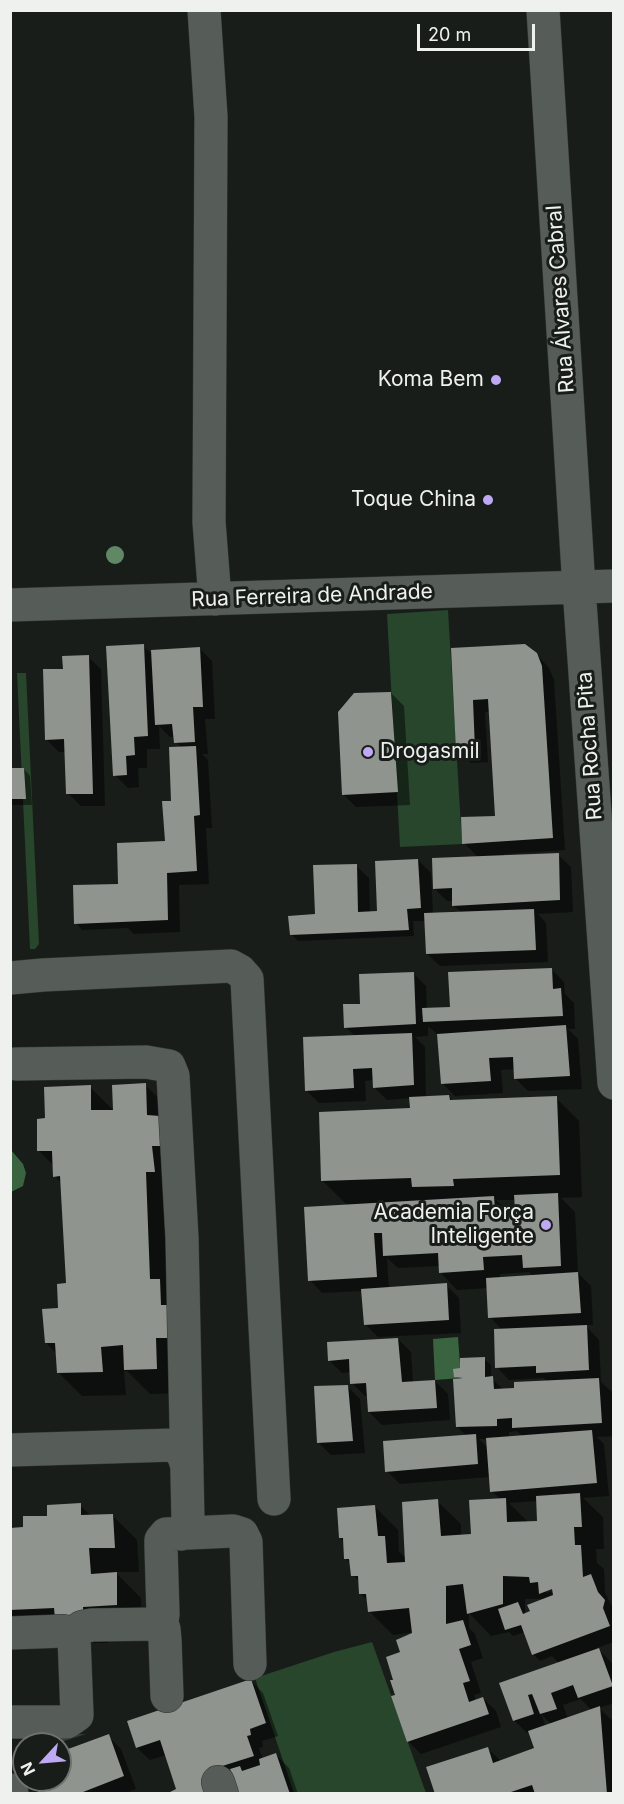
<!DOCTYPE html>
<meta charset="utf-8">
<style>
body{margin:0}
#map{position:relative;width:624px;height:1804px;overflow:hidden;background:#181d19;font-family:Inter,sans-serif}
canvas{display:block}
.frame{position:absolute;inset:0;border:12px solid #eef1ee;pointer-events:none}
.north{position:absolute;left:12px;top:1732px;width:60px;height:60px;box-sizing:border-box;background:#181d19;border:2px solid #6e726e;border-radius:50%;rotate:244deg;font-size:16px;font-weight:700;line-height:24px;text-align:center;color:#eef1ee}
.north::after{content:'';display:block;margin:auto;width:21px;height:27px;background:#bfa9f4;clip-path:polygon(50% 0,100% 100%,50% 72%,0 100%)}
.scale{position:absolute;left:417px;top:24px;width:118px;height:27px;box-sizing:border-box;border:3px solid #eef1ee;border-top:0;padding-left:8px;font-size:18px;line-height:21px;white-space:nowrap;color:#eef1ee;-webkit-text-stroke:4px #181d19;paint-order:stroke}
</style>
<div id="map">
<canvas width="624" height="1804"></canvas>
<div class="frame"></div>
<div class="north">N</div>
<div class="scale">20 m</div>
</div>
<script>
const ctx = document.querySelector('canvas').getContext('2d');
ctx.lineJoin = 'round';
function fill(path, color) {
  ctx.fillStyle = color;
  ctx.fill(path, 'evenodd');
}
function shape(rows) {
  const path = new Path2D();
  for (const r of rows) {
    path.moveTo(r[0], r[1]);
    for (let i = 2; i < r.length; i += 2) path.lineTo(r[i], r[i + 1]);
  }
  return path;
}
function trace(path, color, width, dash) {
  ctx.strokeStyle = color;
  ctx.lineWidth = width;
  ctx.lineCap = dash ? 'butt' : 'round';
  ctx.setLineDash(dash || []);
  ctx.stroke(path);
}
function drawText(font, color, halo, rows, align = 'center') {
  ctx.font = font + ' Inter,sans-serif';
  ctx.lineWidth = 6;
  ctx.setLineDash([]);
  ctx.textBaseline = 'middle';
  ctx.strokeStyle = halo;
  ctx.fillStyle = color;
  for (const [text, x, y, turn = 0] of rows) {
    ctx.save();
    ctx.translate(x, y);
    ctx.rotate((+turn || 0) * Math.PI / 180);
    ctx.textAlign = isNaN(turn) ? turn : align;
    if (halo) ctx.strokeText(text, 0, 0);
    ctx.fillText(text, 0, 0);
    ctx.restore();
  }
}
fill(shape([
 [448,610,462,844,400,847,387,614],
 [17,673,26,673,39,944,35,949,30,949],
 [372,1642,426,1793,294,1793,255,1678,334,1652],
 [86,1734,55,1744,29,1744,29,1736]
]), '#28462c');
fill(shape([
 [11,1150,23,1164,26,1173,23,1186,11,1192],
 [458,1337,461,1378,435,1380,433,1339]
]), '#39643f');
fill(shape([
 [143,646,153,655,200,649,212,661,215,719,205,719,208,754,202,754,208,760,212,828,206,828,209,884,179,885,180,932,134,934,128,928,82,930,76,923,166,843,182,748,176,742,175,737,170,737,159,726,160,749,147,749,147,768,138,768,139,787,128,788,115,775],
 [452,649,536,654,549,668,554,680,565,850,504,854,504,857,558,855,571,867,573,912,538,914,546,923,548,962,440,966,427,954,426,921,413,921,414,936,298,941,291,934,318,916,356,866,369,878,370,913,381,912,418,860,431,873,433,915,462,913,454,906,454,901,447,901,434,888,479,858,464,843,496,817,490,712,485,712,488,762,471,763,458,750],
 [88,657,101,669,105,806,81,806,68,793,66,752,59,752,47,740,64,670],
 [391,693,404,706,410,805,356,807,343,794],
 [24,769,30,776,32,805,10,805,10,770],
 [552,970,564,982,565,994,574,1003,575,1029,568,1029,578,1039,582,1089,528,1091,516,1079,515,1069,501,1070,503,1093,455,1096,442,1083,438,1035,428,1026,428,1036,415,1037,425,1047,426,1098,449,1097,453,1101,556,1098,579,1121,582,1197,561,1198,575,1212,578,1273,591,1286,593,1325,585,1325,599,1340,601,1382,612,1392,614,1436,597,1437,604,1444,609,1496,583,1498,603,1517,604,1549,596,1549,597,1563,604,1569,605,1593,614,1610,614,1642,597,1648,611,1662,614,1668,614,1703,599,1708,614,1722,614,1794,436,1794,488,1749,501,1761,536,1749,530,1732,527,1733,514,1720,501,1684,559,1663,552,1656,540,1661,534,1655,525,1632,513,1636,509,1632,491,1636,469,1613,469,1628,475,1634,483,1658,471,1662,481,1693,474,1695,476,1701,483,1698,496,1711,501,1727,421,1754,408,1741,395,1681,402,1653,415,1632,393,1635,370,1612,368,1601,361,1594,360,1582,353,1575,351,1564,346,1559,345,1542,340,1538,375,1507,398,1530,399,1552,407,1559,437,1501,461,1524,461,1537,473,1536,501,1500,492,1491,490,1477,400,1484,387,1471,467,1436,457,1427,459,1380,455,1376,484,1359,491,1365,491,1378,504,1390,547,1382,544,1378,509,1380,497,1367,502,1330,490,1317,488,1288,457,1290,440,1272,440,1266,398,1268,387,1258,389,1289,446,1285,459,1298,461,1333,378,1337,365,1324,363,1291,322,1293,310,1280,348,1206,323,1181,411,1110,411,1098,387,1100,374,1087,374,1080,365,1081,366,1101,319,1103,307,1091,355,1036,345,1027,361,1005,413,973,426,986,427,1009,451,1008],
 [496,1200,516,1200,517,1211,507,1211],
 [529,1272,533,1276,500,1278,500,1274],
 [517,1431,523,1437,509,1438,509,1432],
 [479,1439,487,1439,488,1448],
 [537,1501,538,1522,528,1522,509,1503],
 [559,1585,560,1588,547,1593,544,1591],
 [525,1599,546,1599,532,1612,525,1614],
 [581,1699,592,1711,568,1719,563,1705],
 [541,1714,552,1725,546,1727],
 [145,1085,170,1109,180,1393,150,1394,127,1371,124,1371,126,1395,82,1396,58,1372,57,1354,46,1343,68,1285,62,1184,55,1176,54,1166,38,1150,47,1120,90,1087,114,1111],
 [398,1339,411,1352,413,1382,435,1381,448,1394,450,1420,382,1425,369,1412,368,1396,365,1396,352,1383,351,1372,342,1373,329,1360],
 [348,1387,360,1399,365,1453,331,1455,318,1442],
 [80,1505,92,1517,113,1516,137,1540,139,1572,115,1572,141,1598,141,1629,106,1631,108,1643,81,1643,10,1635,10,1524,15,1529,25,1529],
 [251,1681,263,1693,278,1736,262,1741,263,1747,259,1748,263,1759,276,1755,289,1768,298,1794,240,1794,178,1790,166,1755,150,1760,137,1748,129,1722],
 [108,1736,121,1749,136,1789,124,1794,41,1794,47,1783,46,1780,60,1780,60,1754]
]), '#0007');
fill(shape([
 [144,644,148,736,134,737,135,755,126,756,127,775,113,776,106,646],
 [525,644,537,653,542,666,553,838,462,844,461,817,495,816,488,699,473,700,475,750,456,751,451,648],
 [200,647,203,707,193,707,195,742,174,743,172,724,155,725,151,650],
 [89,655,93,794,66,794,64,739,45,740,43,669,63,669,62,656],
 [391,692,398,792,342,795,338,712,354,693],
 [196,746,200,815,194,816,197,871,167,873,168,920,74,924,73,885,118,884,117,843,165,841,162,801,171,801,169,747],
 [10,768,24,768,26,799,10,799],
 [559,853,560,900,452,906,452,888,433,889,432,858],
 [418,859,421,908,407,909,409,930,290,935,288,916,315,914,313,865,357,864,358,912,377,911,375,861],
 [534,909,536,950,426,954,424,913],
 [552,968,553,989,561,988,563,1016,423,1022,422,1008,450,1007,448,972],
 [414,972,416,1024,344,1028,343,1004,360,1004,359,974],
 [566,1025,570,1076,514,1079,513,1057,489,1058,491,1081,441,1084,437,1034],
 [412,1033,414,1085,373,1088,372,1068,353,1069,354,1088,305,1091,303,1037],
 [146,1083,147,1115,160,1116,162,1146,152,1146,155,1172,146,1172,150,1279,160,1279,161,1305,167,1305,168,1338,156,1338,157,1369,124,1370,123,1345,101,1347,103,1372,57,1373,55,1343,45,1343,42,1309,58,1308,57,1284,66,1283,60,1176,53,1177,52,1151,37,1151,37,1119,45,1118,44,1087,91,1085,91,1110,113,1110,112,1085],
 [449,1095,450,1100,557,1096,560,1175,453,1179,454,1186,412,1187,411,1178,321,1181,319,1112,410,1108,409,1097],
 [558,1193,561,1266,523,1268,522,1255,483,1257,484,1270,439,1273,438,1253,383,1256,382,1233,374,1233,377,1277,308,1281,304,1207,494,1196,495,1210,515,1209,514,1195],
 [578,1272,581,1313,488,1318,486,1278],
 [447,1283,449,1320,364,1325,361,1289],
 [587,1325,589,1370,536,1373,536,1366,495,1368,494,1329],
 [398,1338,402,1382,435,1380,437,1408,368,1412,366,1383,350,1384,349,1359,328,1361,327,1342],
 [485,1357,485,1377,493,1376,494,1389,514,1388,514,1382,599,1378,602,1423,512,1428,512,1418,497,1419,497,1426,456,1427,453,1379,463,1378,454,1377,453,1369,460,1368,460,1358],
 [348,1385,353,1441,317,1443,314,1386],
 [592,1430,597,1483,490,1492,486,1438],
 [476,1434,478,1464,385,1472,383,1441],
 [580,1493,582,1527,574,1527,575,1545,581,1545,583,1577,591,1574,598,1592,605,1600,603,1608,610,1626,532,1655,521,1625,505,1630,498,1609,518,1602,523,1614,530,1611,527,1605,553,1595,552,1589,539,1594,538,1582,530,1583,529,1577,503,1576,503,1604,467,1614,463,1584,446,1586,446,1624,463,1620,471,1645,459,1649,470,1681,463,1683,469,1702,483,1697,489,1714,407,1742,391,1696,395,1695,390,1680,393,1680,386,1657,400,1652,396,1640,412,1633,409,1608,368,1612,366,1594,359,1594,358,1576,351,1576,349,1559,344,1559,343,1538,339,1538,337,1508,375,1505,378,1536,385,1536,387,1563,405,1562,402,1502,438,1499,441,1536,471,1534,469,1500,506,1498,507,1522,537,1521,536,1496],
 [81,1503,81,1515,113,1514,115,1548,89,1548,91,1574,117,1572,117,1605,83,1607,84,1619,55,1619,54,1608,10,1610,10,1528,23,1527,23,1516,47,1516,47,1505],
 [599,1648,613,1686,578,1698,573,1685,551,1693,557,1709,540,1714,532,1694,528,1695,534,1714,513,1721,499,1683],
 [251,1679,266,1723,250,1729,251,1735,247,1736,254,1756,216,1768,219,1772,201,1781,206,1794,166,1794,176,1789,160,1740,136,1748,127,1721],
 [600,1706,607,1794,535,1794,532,1785,511,1792,511,1794,435,1794,426,1767,488,1747,493,1763,534,1748,528,1731],
 [109,1734,124,1776,78,1794,39,1794,36,1785,45,1782,45,1780,60,1780,60,1752],
 [276,1753,290,1794,238,1794,230,1769,240,1766,242,1771,260,1765,259,1759]
]), '#8f948f');
const minor = shape([
 [204,10,211,117,209,522,215,599],
 [543,10,579,588,614,1083],
 [10,605,614,586],
 [10,978,43,975,231,966,240,971,247,979,274,1499],
 [16,1064,146,1062,169,1066,173,1076,182,1238,188,1521,187,1530,182,1534],
 [10,1450,174,1445,183,1454,187,1466],
 [158,1624,162,1622,163,1614,161,1547,161,1540,166,1534,233,1531,242,1534,246,1542,250,1664],
 [10,1633,63,1631,69,1633,74,1637],
 [10,1722,67,1722,77,1715,74,1637,76,1631,82,1627,92,1625,158,1624,164,1629,165,1640,167,1696],
 [218,1782,222,1794],
 [10,1790,12,1794]
]);
trace(minor, '#333634', 34);
trace(minor, '#565c57', 33);
ctx.fillStyle = '#618865';
for (const [x, y] of [
 [115,555]
]) {
  ctx.beginPath();
  ctx.arc(x, y, 9, 0, 2 * Math.PI);
  ctx.fill();
}
for (const [x, y, r, color] of [
 [496,380,6,"#bfa9f4"],
 [488,500,6,"#bfa9f4"],
 [368,752,6,"#bfa9f4"],
 [546,1225,6,"#bfa9f4"]
]) {
  const dot = new Path2D();
  dot.arc(x, y, r, 0, 2 * Math.PI);
  ctx.fillStyle = color;
  ctx.fill(dot);
  trace(dot, '#181d19', 2);
}
drawText('21px', '#eef1ee', '#181d19', [
 ["Rua Álvares Cabral",561,299,-94],
 ["Rua Ferreira de Andrade",312,596,-2],
 ["Rua Rocha Pita",590,746,-94]
]);
drawText('21px', '#eef1ee', '#181d19', [
 ["Koma Bem",484,380],
 ["Toque China",476,500],
 ["Drogasmil",380,752,"left"],
 ["Academia Força",534,1213],
 ["Inteligente",534,1237]
], 'right');
</script>
